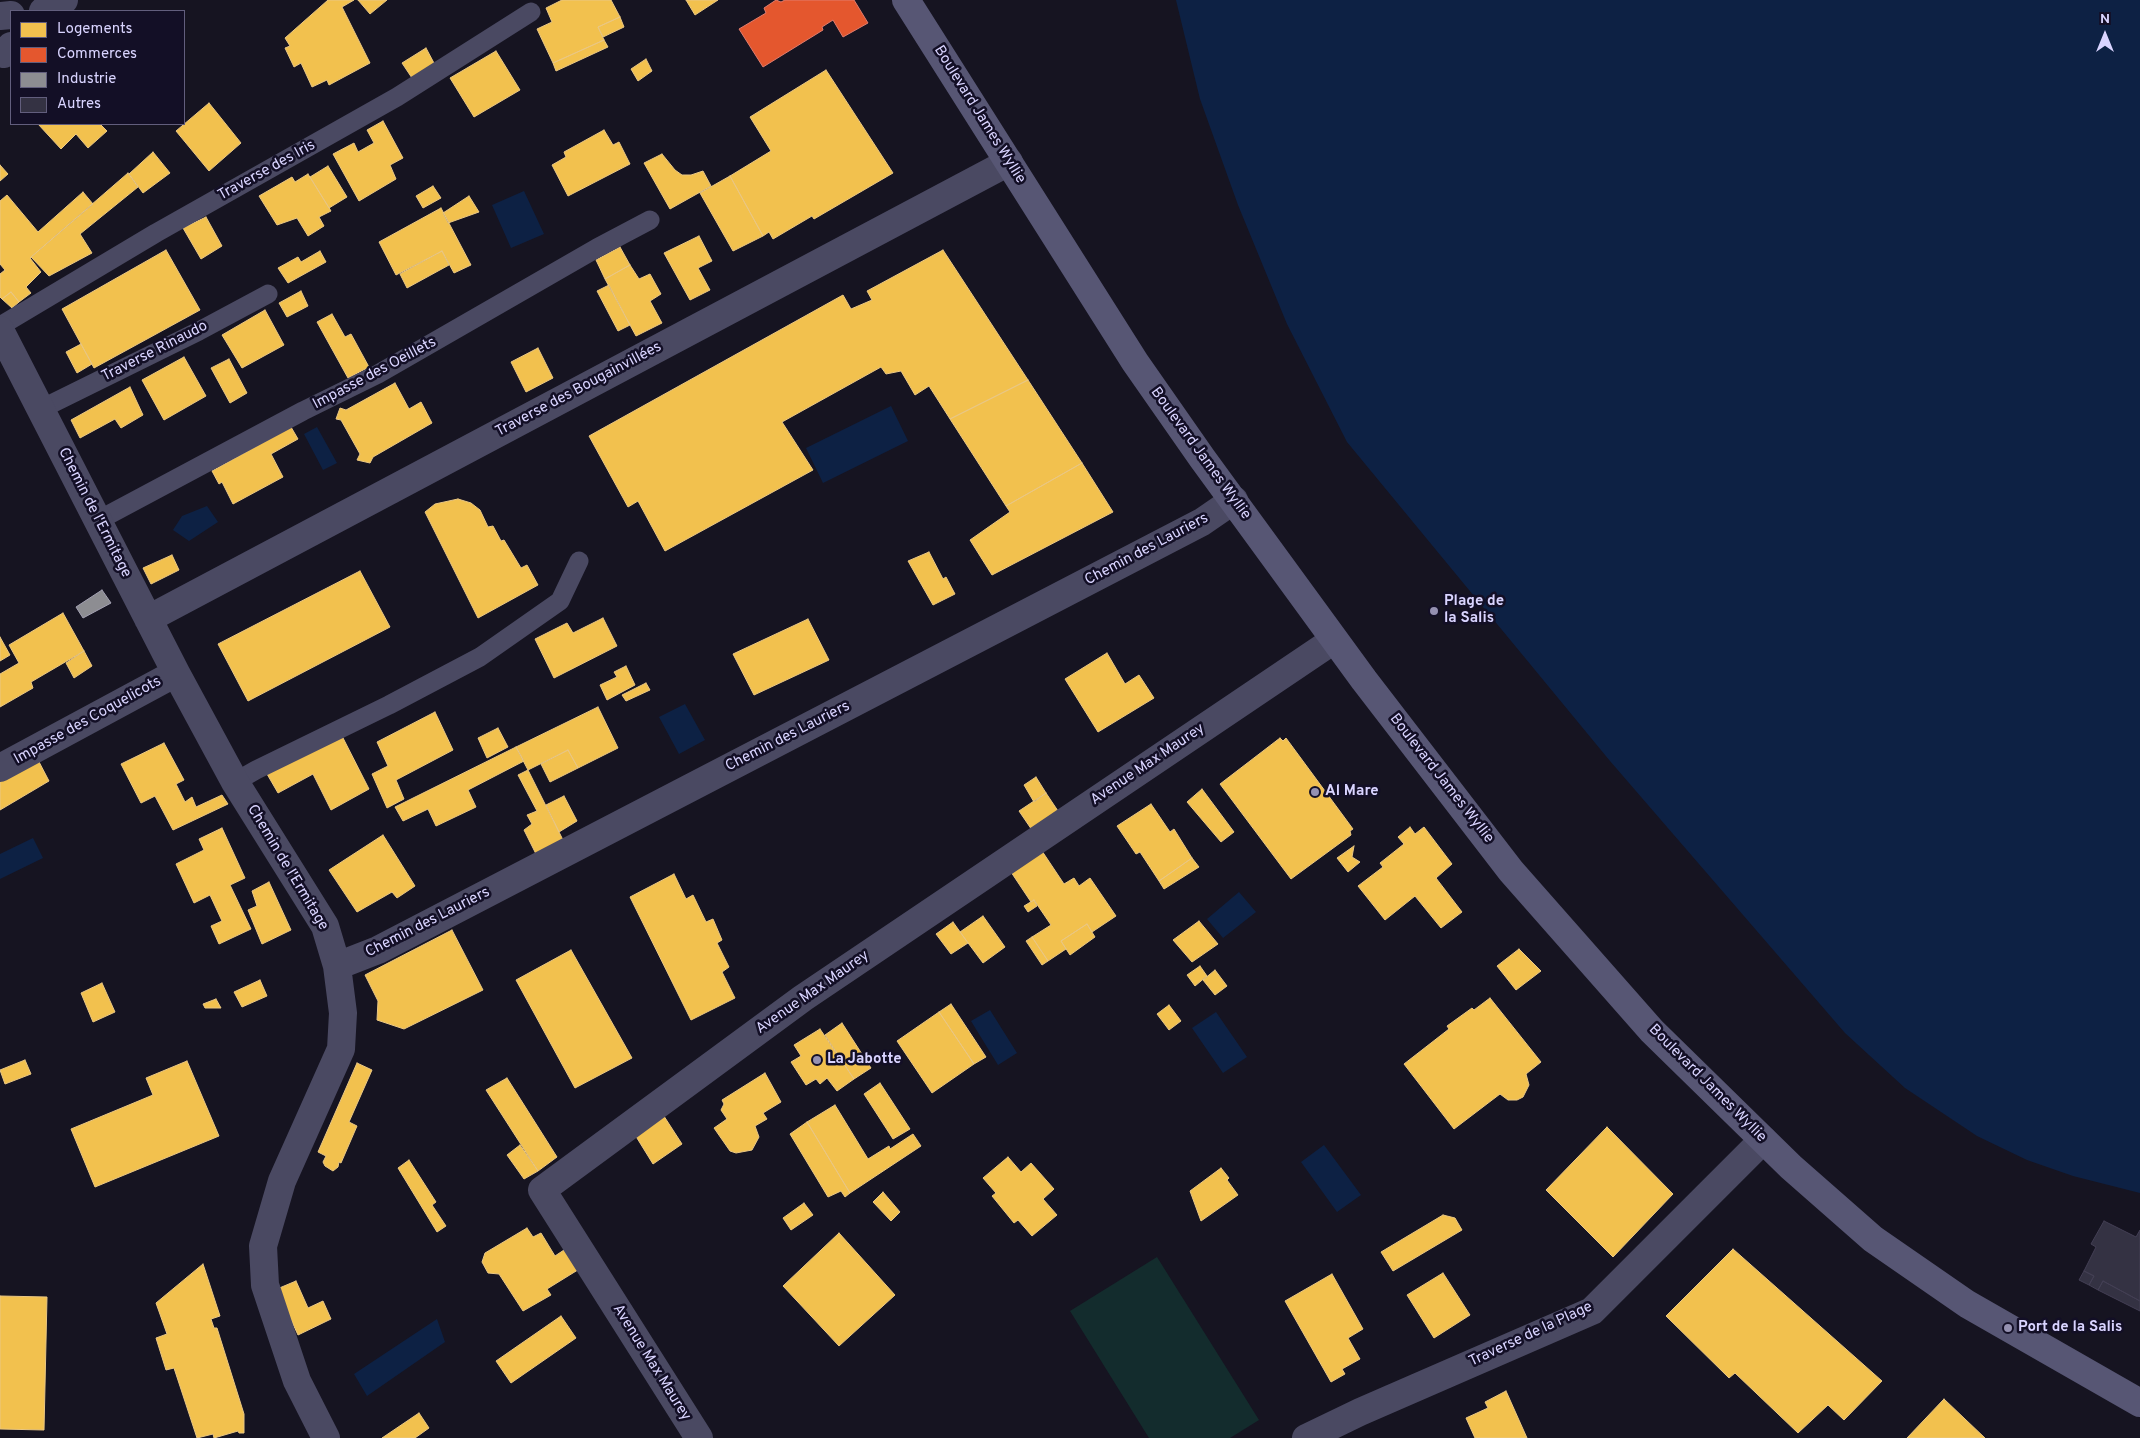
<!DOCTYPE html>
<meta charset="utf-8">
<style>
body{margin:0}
#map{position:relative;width:2140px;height:1438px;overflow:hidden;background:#161421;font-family:Overpass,sans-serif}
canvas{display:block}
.legend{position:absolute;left:10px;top:10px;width:175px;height:115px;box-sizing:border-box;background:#130f26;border:1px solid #625e7d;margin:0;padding:6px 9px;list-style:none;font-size:15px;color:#d9d4ff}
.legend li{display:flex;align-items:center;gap:10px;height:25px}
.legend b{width:25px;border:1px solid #625e7d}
.north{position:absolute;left:2080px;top:10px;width:50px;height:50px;-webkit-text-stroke:4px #130f26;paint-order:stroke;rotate:0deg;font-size:14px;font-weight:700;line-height:20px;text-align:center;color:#d9d4ff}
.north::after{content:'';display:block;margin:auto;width:18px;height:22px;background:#d9d4ff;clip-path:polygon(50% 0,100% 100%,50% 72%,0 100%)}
</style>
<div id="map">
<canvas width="2140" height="1438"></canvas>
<ul class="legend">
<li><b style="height:14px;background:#f2c14e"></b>Logements</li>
<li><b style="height:14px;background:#e4572e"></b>Commerces</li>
<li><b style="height:14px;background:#8d8d92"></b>Industrie</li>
<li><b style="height:14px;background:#343243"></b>Autres</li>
</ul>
<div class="north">N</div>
</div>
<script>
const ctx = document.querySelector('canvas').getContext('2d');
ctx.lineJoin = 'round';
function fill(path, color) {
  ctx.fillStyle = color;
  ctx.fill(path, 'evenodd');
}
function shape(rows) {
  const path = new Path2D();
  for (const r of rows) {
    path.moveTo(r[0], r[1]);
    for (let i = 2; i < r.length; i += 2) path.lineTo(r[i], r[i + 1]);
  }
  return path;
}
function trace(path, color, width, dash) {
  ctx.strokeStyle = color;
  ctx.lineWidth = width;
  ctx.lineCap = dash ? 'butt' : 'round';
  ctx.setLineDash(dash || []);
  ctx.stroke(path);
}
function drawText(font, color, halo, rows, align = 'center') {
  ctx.font = font + ' Overpass,sans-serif';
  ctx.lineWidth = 5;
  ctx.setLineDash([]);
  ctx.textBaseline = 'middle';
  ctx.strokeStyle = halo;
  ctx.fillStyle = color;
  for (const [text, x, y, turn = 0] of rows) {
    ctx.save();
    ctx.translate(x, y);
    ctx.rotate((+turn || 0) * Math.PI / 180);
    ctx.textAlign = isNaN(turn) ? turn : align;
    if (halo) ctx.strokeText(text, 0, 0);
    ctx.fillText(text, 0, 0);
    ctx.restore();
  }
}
fill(shape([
 [1157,1257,1259,1420,1230,1438,1149,1438,1070,1311]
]), '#132c2d');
fill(shape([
 [1176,0,2140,0,2140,1193,2073,1176,2027,1160,1977,1136,1905,1088,1845,1033,1610,761,1347,442,1287,324,1238,205,1200,99],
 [524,191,544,234,511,248,492,205],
 [891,406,908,441,823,483,806,448],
 [317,427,337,463,323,470,304,434],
 [207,506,218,522,189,541,173,530,182,516],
 [685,704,705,740,679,754,659,717],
 [33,838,43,858,0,879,0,854],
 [1239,892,1256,912,1223,938,1207,919],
 [990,1010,1017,1053,998,1065,971,1021],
 [1216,1012,1247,1057,1223,1073,1192,1028],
 [1324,1145,1361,1195,1337,1212,1301,1162],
 [437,1319,445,1342,367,1396,354,1374]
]), '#0d2144');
const homes = shape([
 [328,0,354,0,342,7,370,63,329,85,327,80,312,87,301,63,294,67,285,48,290,46,285,38,328,0],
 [358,0,387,0,370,14,358,0],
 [562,0,611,0,620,17,598,27,604,40,553,63,537,29,552,22,546,8,562,0],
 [686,0,718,0,695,15,686,0],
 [620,17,624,27,603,37,598,27,620,17],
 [604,40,608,47,556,71,553,63,604,40],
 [426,48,435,65,412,78,402,63,426,48],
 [496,51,520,90,474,117,450,78,496,51],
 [646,59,652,71,638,81,631,69,646,59],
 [826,70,893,173,814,219,812,216,773,239,769,232,763,236,730,176,771,151,750,117,826,70],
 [209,103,241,143,209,171,176,131,209,103],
 [383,121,403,158,390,165,396,179,359,201,333,154,354,143,358,152,374,143,367,130,383,121],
 [38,124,100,124,107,131,88,148,76,134,61,149,38,124],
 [604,130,613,145,619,142,630,164,568,196,552,165,566,157,564,152,604,130],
 [153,152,170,173,143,193,129,174,153,152],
 [662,154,675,170,682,175,691,175,703,171,711,186,670,209,644,163,662,154],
 [0,165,8,174,0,181,0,165],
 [328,166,347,197,329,208,310,177,328,166],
 [128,173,138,187,80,234,92,253,49,276,31,257,128,173],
 [308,174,331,211,319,217,324,226,308,236,297,218,277,225,259,196,292,177,295,182,308,174],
 [730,176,763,236,733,251,700,193,730,176],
 [433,186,441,198,423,208,416,196,433,186],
 [83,192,93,204,30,258,41,272,26,287,31,293,19,302,11,292,2,299,0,297,0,274,5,270,0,264,0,201,7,195,38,232,83,192],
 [469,196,479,212,448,223,443,213,469,196],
 [441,208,471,265,454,273,442,251,396,275,379,242,441,208],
 [206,217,222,246,201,259,183,228,206,217],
 [699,236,712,261,698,268,710,290,690,300,664,253,699,236],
 [620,247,630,265,605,279,596,260,620,247],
 [166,250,200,310,94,368,62,309,166,250],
 [943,250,1028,380,950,419,929,386,915,395,901,371,886,374,881,367,782,422,813,470,665,551,638,501,628,507,589,436,843,295,851,309,872,300,867,291,943,250],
 [320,251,326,262,288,283,278,268,298,257,301,262,320,251],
 [442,251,449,265,407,288,400,274,442,251],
 [630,265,639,279,650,274,661,294,650,301,662,323,636,336,605,279,630,265],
 [609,285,630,325,618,331,597,291,609,285],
 [301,291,308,306,287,317,279,303,301,291],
 [11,292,19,302,12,308,2,299,11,292],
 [265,310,284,345,242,368,222,335,265,310],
 [332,314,345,337,351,334,369,367,348,378,317,322,332,314],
 [81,344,92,364,77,373,66,352,81,344],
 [538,348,553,378,526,392,511,362,538,348],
 [184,357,206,396,164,420,142,380,184,357],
 [229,359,247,393,230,403,211,368,229,359],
 [1028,380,1082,463,1006,506,950,419,1028,380],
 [395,383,409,409,421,402,432,423,373,457,370,463,357,460,360,454,341,420,336,419,340,408,346,410,395,383],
 [130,387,143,415,121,428,115,419,80,438,71,420,130,387],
 [291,427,298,439,271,454,283,477,233,504,222,482,219,484,212,471,291,427],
 [1082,463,1113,512,992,575,970,540,1010,512,1006,506,1082,463],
 [458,499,471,503,480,510,488,527,493,526,501,541,504,540,521,568,527,565,538,585,478,618,425,512,435,504,458,499],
 [929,552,943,579,946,577,955,594,933,605,908,561,929,552],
 [172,555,179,570,151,584,143,568,172,555],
 [360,571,390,627,248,701,218,644,360,571],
 [63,613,84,651,31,682,33,688,0,707,0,674,19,663,9,645,63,613],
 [603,618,617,646,554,678,535,639,567,623,573,633,603,618],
 [808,619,829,660,754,695,733,654,808,619],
 [0,637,10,655,0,661,0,637],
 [84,651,92,666,74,678,66,663,84,651],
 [1107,653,1125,684,1139,675,1154,698,1098,732,1065,679,1107,653],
 [626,666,635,685,607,700,600,685,617,677,614,672,626,666],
 [646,683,650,690,626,701,622,695,646,683],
 [598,707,618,748,578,768,568,750,528,770,516,747,598,707],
 [435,712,453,750,396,780,404,799,387,808,372,774,388,766,377,742,435,712],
 [498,728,508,747,487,758,478,738,498,728],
 [341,734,369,789,331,810,313,774,278,793,267,774,341,734],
 [1280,738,1283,741,1286,738,1353,829,1350,831,1351,835,1291,879,1220,784,1280,738],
 [164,743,184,780,176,784,185,802,192,797,196,807,222,795,228,804,173,830,155,796,141,803,121,764,164,743],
 [516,747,524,761,468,790,476,807,436,826,428,809,403,821,395,807,516,747],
 [568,750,578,768,550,782,541,764,568,750],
 [37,758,49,781,0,810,0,779,37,758],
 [528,770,564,842,537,856,524,830,532,824,527,815,537,811,518,775,528,770],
 [1036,777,1046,793,1034,802,1024,785,1036,777],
 [1202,789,1234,832,1221,842,1187,802,1202,789],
 [1046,793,1060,814,1034,833,1019,811,1046,793],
 [564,796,577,821,559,832,546,805,564,796],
 [1151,804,1170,832,1174,829,1192,858,1159,881,1140,852,1136,854,1117,826,1151,804],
 [1410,827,1415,834,1424,827,1452,864,1436,878,1462,912,1441,928,1415,896,1385,920,1358,886,1383,867,1380,863,1404,844,1398,837,1410,827],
 [222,828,245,878,230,885,251,929,219,944,211,926,222,921,210,895,194,903,176,864,204,850,199,839,222,828],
 [383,835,415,886,397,898,392,892,357,912,329,870,383,835],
 [1354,846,1352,857,1360,862,1348,872,1337,858,1354,846],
 [1042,851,1064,884,1074,878,1079,886,1090,878,1116,916,1092,932,1087,924,1061,941,1066,949,1048,961,1032,937,1051,925,1034,900,1031,902,1011,872,1042,851],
 [1192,858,1199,867,1164,889,1159,881,1192,858],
 [674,874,686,899,693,895,706,922,713,919,722,940,717,943,729,967,722,972,735,998,691,1020,630,897,674,874],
 [269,882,291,930,262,944,248,910,257,906,252,891,269,882],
 [1034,900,1037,906,1028,912,1024,906,1034,900],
 [983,916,1005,947,983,963,960,932,983,916],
 [1199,921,1218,944,1192,962,1173,940,1199,921],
 [953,922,968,943,951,954,936,934,953,922],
 [1087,924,1095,937,1070,955,1061,941,1087,924],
 [452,930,483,990,404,1029,377,1020,378,1001,365,975,452,930],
 [1032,937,1048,961,1042,965,1026,941,1032,937],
 [1519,949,1541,971,1516,990,1497,966,1519,949],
 [571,950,632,1058,575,1088,516,980,571,950],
 [1200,966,1207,976,1195,986,1187,975,1200,966],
 [1215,970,1227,986,1215,995,1203,980,1215,970],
 [260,980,267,996,242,1007,234,992,260,980],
 [102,983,115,1012,93,1022,81,993,102,983],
 [1490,998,1541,1062,1526,1074,1529,1085,1523,1097,1517,1100,1508,1100,1500,1094,1454,1129,1404,1064,1449,1029,1447,1026,1472,1008,1474,1010,1490,998],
 [216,999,221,1008,205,1008,203,1004,216,999],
 [951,1004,986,1057,974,1064,939,1012,951,1004],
 [1169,1005,1181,1021,1169,1030,1157,1014,1169,1005],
 [939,1012,974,1064,932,1093,897,1041,939,1012],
 [842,1023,871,1068,854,1079,825,1035,842,1023],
 [820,1029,854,1079,837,1091,827,1078,820,1084,816,1079,806,1085,791,1062,801,1056,794,1045,820,1029],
 [25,1060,31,1074,5,1084,0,1070,25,1060],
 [187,1061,219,1136,95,1187,71,1129,153,1095,146,1078,187,1061],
 [357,1063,372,1070,349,1122,357,1126,341,1163,339,1162,338,1167,333,1171,325,1166,323,1162,326,1156,318,1152,357,1063],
 [765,1073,781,1102,763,1113,767,1119,755,1126,759,1137,752,1150,736,1153,730,1151,714,1128,727,1119,721,1110,724,1104,722,1100,765,1073],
 [507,1078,557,1157,538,1171,486,1090,507,1078],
 [880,1083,910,1129,893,1139,864,1094,880,1083],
 [835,1105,868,1159,889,1146,890,1149,913,1134,921,1146,850,1193,807,1122,835,1105],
 [660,1110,682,1144,653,1164,632,1130,660,1110],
 [807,1122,850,1193,845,1197,841,1191,828,1197,790,1134,807,1122],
 [1607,1127,1673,1194,1613,1257,1546,1190,1607,1127],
 [520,1145,538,1171,524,1179,507,1155,520,1145],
 [1008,1157,1021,1172,1031,1163,1054,1189,1043,1199,1057,1215,1032,1236,1018,1220,1014,1223,992,1196,996,1193,983,1178,1008,1157],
 [409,1160,436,1202,432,1205,446,1226,437,1232,398,1168,409,1160],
 [1221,1168,1229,1178,1227,1180,1238,1195,1201,1221,1190,1191,1221,1168],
 [883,1192,900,1212,891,1221,873,1202,883,1192],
 [804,1203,813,1215,791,1230,783,1218,804,1203],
 [1443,1215,1455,1218,1462,1230,1393,1271,1381,1252,1443,1215],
 [527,1228,533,1237,541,1233,555,1256,567,1248,581,1268,547,1289,551,1295,523,1311,499,1274,488,1273,482,1262,485,1253,527,1228],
 [839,1233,895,1295,839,1346,783,1286,839,1233],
 [1733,1249,1882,1381,1844,1420,1828,1405,1798,1433,1735,1373,1729,1378,1666,1316,1733,1249],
 [203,1264,220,1316,211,1319,214,1328,217,1328,244,1414,244,1433,239,1433,238,1431,214,1438,213,1434,197,1438,174,1368,166,1370,156,1338,167,1334,156,1303,203,1264],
 [1443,1273,1470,1315,1434,1338,1407,1295,1443,1273],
 [1332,1274,1363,1329,1348,1338,1360,1359,1342,1369,1345,1374,1331,1382,1285,1301,1332,1274],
 [296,1281,308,1308,323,1301,331,1319,298,1335,277,1289,296,1281],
 [0,1296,47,1297,44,1430,0,1429,0,1296],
 [561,1316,576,1338,511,1383,496,1361,561,1316],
 [1506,1391,1527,1438,1475,1438,1466,1418,1488,1408,1485,1402,1506,1391],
 [1944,1399,1965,1419,1985,1438,1907,1438,1944,1399],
 [419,1413,429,1428,415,1438,382,1438,419,1413]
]);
fill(homes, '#f2c14e');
trace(homes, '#eac783', 1);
const shops = shape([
 [776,0,781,2,785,0,854,0,868,23,843,37,833,20,822,27,823,30,763,67,739,29,766,13,764,8,776,0]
]);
fill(shops, '#e4572e');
trace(shops, '#e17c6d', 1);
const industry = shape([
 [102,590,111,603,83,618,76,607,102,590]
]);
fill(industry, '#8d8d92');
trace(industry, '#a4a2b3', 1);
const building = shape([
 [2104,1221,2136,1237,2140,1230,2140,1301,2103,1281,2098,1290,2089,1285,2094,1276,2084,1271,2096,1247,2091,1244,2104,1221],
 [2084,1271,2094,1276,2089,1285,2079,1280,2084,1271],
 [2103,1281,2140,1301,2140,1311,2098,1290,2103,1281]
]);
fill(building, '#343243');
trace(building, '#433f54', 1);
trace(shape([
 [0,326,156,233,397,97,531,12],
 [41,409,199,331,268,294],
 [97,521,303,411,378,374,597,248,650,220],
 [235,782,256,770,389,705,480,657,560,601,579,561]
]), '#4a4962', 19);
trace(shape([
 [43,11,64,0],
 [0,16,11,15],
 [4,54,11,46],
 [0,330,176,673,235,782,325,926,337,966,343,1013,341,1049,282,1181,263,1246,265,1285,297,1381,326,1438],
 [148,619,1009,162],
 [0,768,176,673],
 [337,966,378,950,1202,522,1234,500],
 [699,1438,542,1190,803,998,1334,640],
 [1306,1438,1360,1412,1592,1311,1763,1140]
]), '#4a4962', 28);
trace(shape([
 [906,0,1135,362,1202,458,1364,680,1511,871,1652,1031,1791,1167,1873,1239,1967,1304,2140,1403]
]), '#575674', 28);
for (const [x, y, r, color] of [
 [1434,611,5,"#9591b1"],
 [1315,792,5,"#9591b1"],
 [817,1060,5,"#9591b1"],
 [2008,1328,5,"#9591b1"]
]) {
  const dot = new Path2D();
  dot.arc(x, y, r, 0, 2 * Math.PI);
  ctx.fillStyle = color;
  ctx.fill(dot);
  trace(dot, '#130f26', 2);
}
drawText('15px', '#d9d4ff', '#130f26', [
 ["Boulevard James Wyllie",979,115,58],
 ["Traverse des Iris",267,171,-29],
 ["Traverse Rinaudo",155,352,-27],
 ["Impasse des Oeillets",375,374,-28],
 ["Traverse des Bougainvillées",579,390,-28],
 ["Boulevard James Wyllie",1200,454,54],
 ["Chemin de l'Ermitage",94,513,63],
 ["Chemin des Lauriers",1147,550,-28],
 ["Impasse des Coquelicots",88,721,-29],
 ["Chemin des Lauriers",788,737,-27],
 ["Avenue Max Maurey",1148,765,-34],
 ["Boulevard James Wyllie",1441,779,52],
 ["Chemin de l'Ermitage",287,868,59],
 ["Chemin des Lauriers",428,923,-27],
 ["Avenue Max Maurey",813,993,-35],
 ["Boulevard James Wyllie",1707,1084,45],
 ["Traverse de la Plage",1531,1335,-25],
 ["Avenue Max Maurey",651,1363,58]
]);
drawText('bold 15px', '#d9d4ff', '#130f26', [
 ["Plage de",1444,602],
 ["la Salis",1444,619],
 ["Al Mare",1325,792],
 ["La Jabotte",827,1060],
 ["Port de la Salis",2018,1328]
], 'left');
</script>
